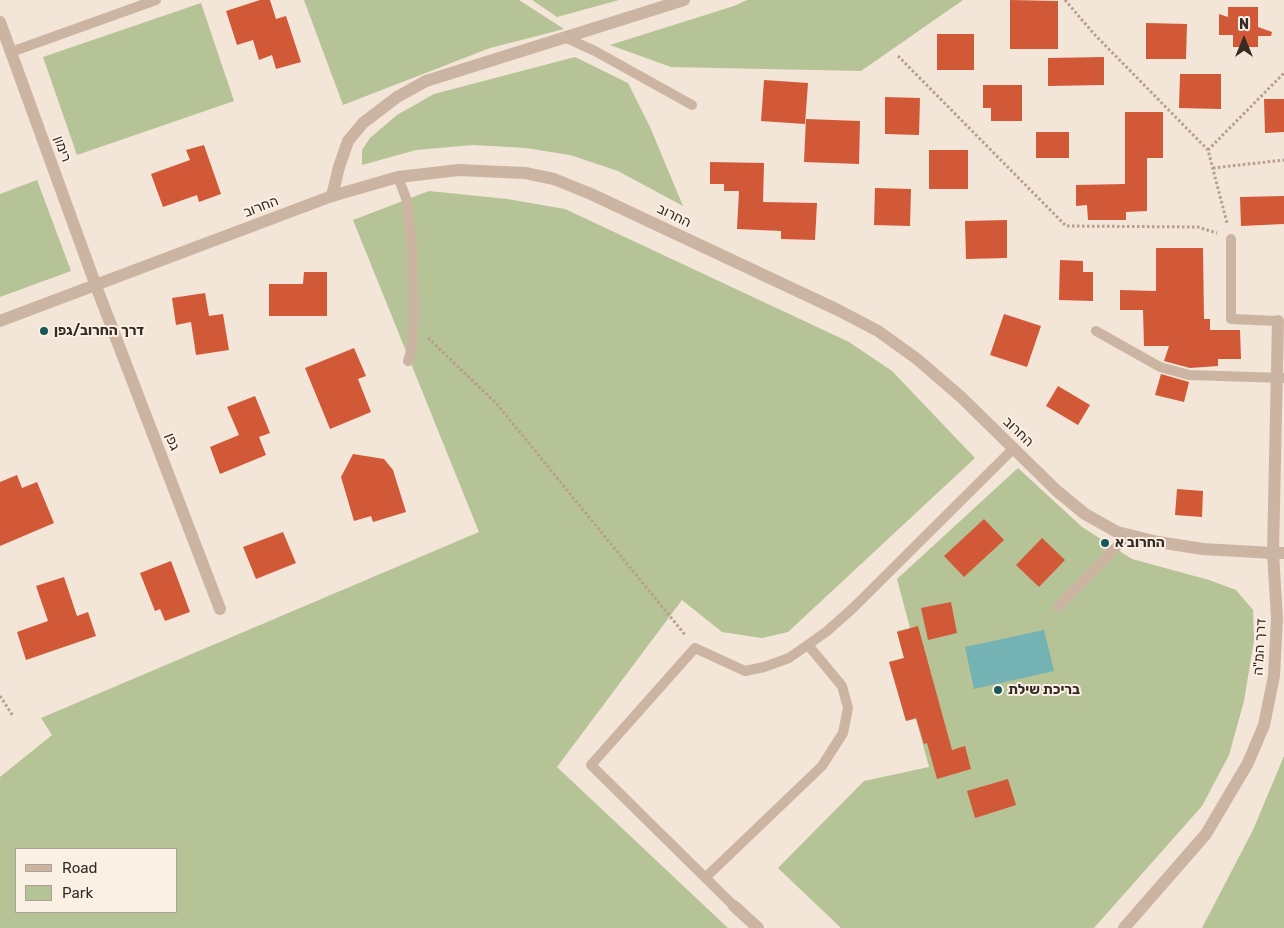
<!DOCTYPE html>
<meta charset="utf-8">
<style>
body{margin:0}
#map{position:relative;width:1284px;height:928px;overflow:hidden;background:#f3e5d7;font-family:Rubik,sans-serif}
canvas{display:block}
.legend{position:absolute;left:15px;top:848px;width:162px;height:65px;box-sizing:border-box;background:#fbf0e4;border:1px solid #aca198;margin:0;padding:6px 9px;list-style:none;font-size:15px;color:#362a25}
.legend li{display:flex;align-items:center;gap:10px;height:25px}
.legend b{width:25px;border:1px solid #aca198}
.north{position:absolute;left:1219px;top:15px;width:50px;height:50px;-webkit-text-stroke:4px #fbf0e4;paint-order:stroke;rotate:0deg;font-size:14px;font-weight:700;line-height:20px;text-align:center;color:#362a25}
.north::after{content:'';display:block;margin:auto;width:18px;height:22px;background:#362a25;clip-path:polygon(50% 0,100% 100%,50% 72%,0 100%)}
</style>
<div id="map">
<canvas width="1284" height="928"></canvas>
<ul class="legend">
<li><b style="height:6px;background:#ccb4a2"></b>Road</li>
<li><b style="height:14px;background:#b5c396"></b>Park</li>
</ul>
<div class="north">N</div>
</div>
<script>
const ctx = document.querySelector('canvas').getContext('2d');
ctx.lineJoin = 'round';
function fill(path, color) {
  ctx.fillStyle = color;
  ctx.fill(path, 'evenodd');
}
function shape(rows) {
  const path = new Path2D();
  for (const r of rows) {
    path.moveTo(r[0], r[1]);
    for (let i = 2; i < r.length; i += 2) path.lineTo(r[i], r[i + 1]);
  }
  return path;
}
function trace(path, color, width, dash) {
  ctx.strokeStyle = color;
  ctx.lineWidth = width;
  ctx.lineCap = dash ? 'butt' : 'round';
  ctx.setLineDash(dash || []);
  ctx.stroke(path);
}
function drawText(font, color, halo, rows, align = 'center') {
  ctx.font = font + ' Rubik,Heebo,sans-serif';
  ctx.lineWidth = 4;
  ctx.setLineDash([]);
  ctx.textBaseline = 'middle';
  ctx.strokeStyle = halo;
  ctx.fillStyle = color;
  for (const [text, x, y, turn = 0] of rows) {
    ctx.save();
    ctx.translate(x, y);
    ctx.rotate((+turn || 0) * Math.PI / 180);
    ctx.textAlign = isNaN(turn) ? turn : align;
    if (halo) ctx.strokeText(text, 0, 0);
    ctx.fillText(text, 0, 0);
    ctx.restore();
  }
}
fill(shape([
 [304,0,519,0,564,29,490,48,343,105],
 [532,0,619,0,557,17],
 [747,0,963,0,861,71,671,67,610,45,734,6],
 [201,3,234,101,77,155,43,57],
 [575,57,628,83,650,127,683,206,618,171,570,155,526,148,473,145,416,150,362,165,362,150,370,138,397,115,434,94],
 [37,180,71,271,0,297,0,194],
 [429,191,507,199,565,209,849,342,892,371,975,458,788,632,762,638,722,632,682,600,557,767,728,928,0,928,0,777,52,735,41,718,479,532,353,220],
 [16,849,176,849,176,912,16,912],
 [1018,468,1082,527,1132,559,1209,580,1236,590,1253,610,1254,640,1244,701,1229,755,1202,806,1094,928,841,928,778,868,864,781,929,767,916,719,906,721,889,662,904,658,897,631,910,628,897,579],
 [1284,756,1284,928,1202,928,1253,830]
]), '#b5c396');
fill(shape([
 [1044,630,1054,671,974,689,965,647]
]), '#74b2b3');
fill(shape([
 [260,0,270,0,276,19,286,16,301,62,276,69,272,55,259,60,253,40,237,45,226,11],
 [1010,0,1058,1,1058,49,1010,49],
 [1228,7,1258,7,1258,27,1272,32,1271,36,1258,36,1258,47,1233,47,1233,35,1219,35,1219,14,1228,17],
 [1146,23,1187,24,1186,59,1146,59],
 [937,34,974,34,974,70,937,70],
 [1104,57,1104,85,1048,86,1048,58],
 [1180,74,1221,74,1221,109,1179,108],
 [764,80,808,83,805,124,761,121],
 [983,85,1022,85,1022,121,991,121,991,108,983,108],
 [885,97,920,98,919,135,885,134],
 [1264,99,1284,99,1284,132,1265,133],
 [1125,112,1163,112,1163,158,1147,158,1147,211,1126,212,1126,220,1088,220,1087,205,1076,206,1076,185,1125,184],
 [806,119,860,121,859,164,804,162],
 [1036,132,1069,132,1069,158,1036,158],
 [204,145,221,194,199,202,197,195,163,207,151,174,190,160,186,150],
 [929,150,968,150,968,189,929,189],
 [710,162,764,163,763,202,817,203,815,240,781,239,781,231,737,229,739,191,724,191,724,184,710,184],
 [875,188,911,189,910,226,874,225],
 [1284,196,1284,224,1241,226,1240,197],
 [1007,220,1007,258,966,259,965,221],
 [1156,248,1203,248,1204,319,1210,319,1210,330,1240,330,1241,359,1218,359,1218,366,1190,368,1164,361,1169,346,1144,346,1143,310,1120,310,1120,290,1156,291],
 [1060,260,1083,261,1083,272,1093,272,1093,301,1059,300],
 [304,272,327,272,327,316,269,316,269,284,303,284],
 [205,293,209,316,223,314,229,350,196,355,191,322,176,325,172,298],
 [1004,314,1041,326,1027,367,990,355],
 [354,348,366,376,358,379,371,412,330,429,305,368],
 [1161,374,1189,382,1184,402,1155,395],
 [1058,386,1090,405,1078,425,1046,406],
 [255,396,270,433,259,437,266,455,220,474,210,447,239,435,227,407],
 [353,454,384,459,393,470,406,512,373,522,371,516,354,521,341,477],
 [17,475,22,488,37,482,54,523,0,546,0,482],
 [1177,489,1203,491,1202,517,1175,515],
 [984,519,1004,540,964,577,944,556],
 [283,532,296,563,256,579,243,547],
 [1042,538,1065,560,1039,587,1016,565],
 [171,561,190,612,165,621,160,609,155,611,140,573],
 [64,577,77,616,88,612,96,636,26,660,17,632,48,621,36,586],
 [951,602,957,633,928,640,921,608],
 [918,626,952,750,965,746,971,769,937,779,927,743,924,744,916,718,906,721,889,662,904,658,897,632],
 [1008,779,1016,805,975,818,967,791]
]), '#d15938');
trace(shape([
 [1065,0,1094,34,1208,150,1227,223],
 [898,56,1066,226,1198,227,1217,233],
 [1208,150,1284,73],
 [1213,168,1284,160],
 [428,338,496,403,686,636],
 [0,696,13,716]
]), '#b89e8c', 3, [2.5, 2.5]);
trace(shape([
 [564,37,595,51,692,105],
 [11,52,156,0],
 [398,177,407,201,412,248,414,313,412,348,408,361],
 [1231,239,1231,319,1278,321],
 [1096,331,1160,367,1189,375,1284,378],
 [1058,607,1129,534],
 [706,877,822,766,843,733,848,708,842,686,808,645],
 [734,906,591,765,695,648,745,671,764,667,789,658,826,632,852,609,1014,448]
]), '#ccb4a2', 10);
trace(shape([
 [0,22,96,286,220,609],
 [332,196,339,167,348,141,363,123,397,97,426,81,684,0],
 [1278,321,1273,553,1284,553],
 [734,906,758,928]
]), '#ccb4a2', 12);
trace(shape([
 [0,321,332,196,398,177,459,170,525,173,554,179,591,194,838,310,878,331,917,359,961,397,1057,491,1085,514,1117,532,1158,542,1203,549,1273,553,1277,618,1274,676,1264,725,1248,763,1206,834,1124,928]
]), '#ccb4a2', 12);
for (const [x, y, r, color] of [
 [44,331,5,"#17585b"],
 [1105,543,5,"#17585b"],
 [998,690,5,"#17585b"]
]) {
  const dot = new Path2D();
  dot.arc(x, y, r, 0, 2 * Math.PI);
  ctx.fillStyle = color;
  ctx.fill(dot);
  trace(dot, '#fbf0e4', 2);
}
drawText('14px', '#362a25', '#fbf0e4', [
 ["רימון",62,149,70],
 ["החרוב",261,207,-21],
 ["החרוב",674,216,26],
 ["החרוב",1018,432,44],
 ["גפן",172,442,69],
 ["דרך המ\"ה",1260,647,-87]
]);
drawText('bold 14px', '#362a25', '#fbf0e4', [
 ["דרך החרוב/גפן",54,331],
 ["החרוב א",1115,543],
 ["בריכת שילת",1008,690]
], 'left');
</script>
